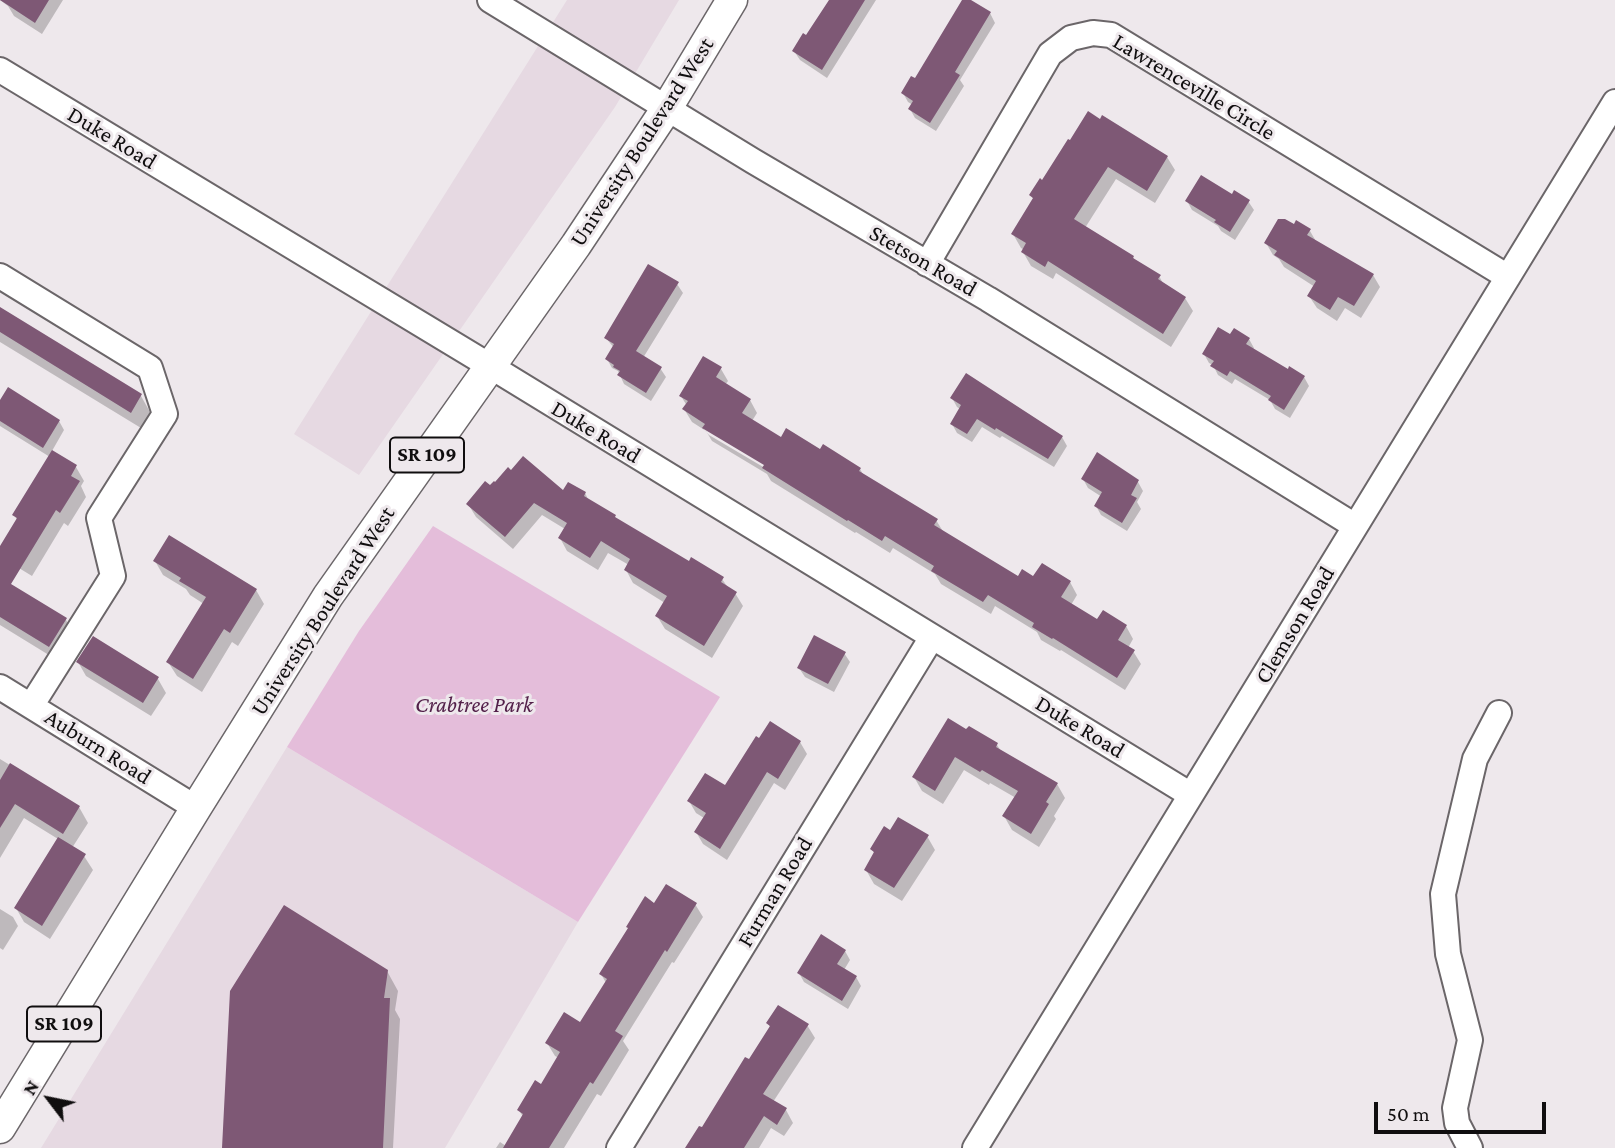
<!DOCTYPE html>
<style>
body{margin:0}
#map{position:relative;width:1615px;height:1148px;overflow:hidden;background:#eee8ec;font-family:"Crimson Pro",serif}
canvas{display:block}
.north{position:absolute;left:14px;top:1064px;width:70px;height:70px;-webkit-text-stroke:5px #eee8ec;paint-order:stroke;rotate:302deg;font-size:19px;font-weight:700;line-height:28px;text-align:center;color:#100e0f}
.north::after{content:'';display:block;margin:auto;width:24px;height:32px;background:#100e0f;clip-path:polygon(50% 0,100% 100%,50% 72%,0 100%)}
.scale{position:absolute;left:1374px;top:1102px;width:172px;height:32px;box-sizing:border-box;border:4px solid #100e0f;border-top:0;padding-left:9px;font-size:21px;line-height:24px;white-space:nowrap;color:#100e0f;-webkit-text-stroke:5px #eee8ec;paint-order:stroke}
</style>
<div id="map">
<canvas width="1615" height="1148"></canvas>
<div class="north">N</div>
<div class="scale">50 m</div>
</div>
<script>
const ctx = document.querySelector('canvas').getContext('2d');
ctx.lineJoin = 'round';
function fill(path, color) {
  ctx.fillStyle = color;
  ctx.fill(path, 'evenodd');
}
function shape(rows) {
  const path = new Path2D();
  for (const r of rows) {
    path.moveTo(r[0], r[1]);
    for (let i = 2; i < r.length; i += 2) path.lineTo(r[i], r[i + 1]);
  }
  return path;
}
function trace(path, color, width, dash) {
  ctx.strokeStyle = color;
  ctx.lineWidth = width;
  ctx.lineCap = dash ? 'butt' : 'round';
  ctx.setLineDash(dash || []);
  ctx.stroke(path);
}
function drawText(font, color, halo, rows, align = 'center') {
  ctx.font = font + ' "Crimson Pro",serif';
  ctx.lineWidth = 6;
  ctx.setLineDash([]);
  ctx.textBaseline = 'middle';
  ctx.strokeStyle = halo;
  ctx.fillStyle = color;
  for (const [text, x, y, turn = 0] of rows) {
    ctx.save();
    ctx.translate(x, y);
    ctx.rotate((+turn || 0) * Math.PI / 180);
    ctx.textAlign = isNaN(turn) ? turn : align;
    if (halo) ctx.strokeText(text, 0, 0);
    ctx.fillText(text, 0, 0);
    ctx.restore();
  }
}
fill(shape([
 [567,0,679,0,615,107,359,475,294,434],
 [287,747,578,922,445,1148,41,1148]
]), '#e6d9e2');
fill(shape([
 [433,526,720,697,578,922,287,747,359,631]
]), '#e4bdda');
fill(shape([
 [0,0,63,0,42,34,14,16,8,6],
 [831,0,876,0,827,78,800,60,794,51,807,37],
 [964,0,968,0,990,13,995,23,960,80,964,86,936,131,915,118,910,109,913,105,908,102,903,93,915,81],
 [1068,141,1167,157,1175,170,1155,203,1116,179,1085,228,1133,257,1136,262,1159,276,1164,285,1185,298,1193,311,1171,347,1056,273,1053,279,1031,266,1023,252,1024,250,1021,248,1013,234,1034,200,1031,195,1043,182],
 [1232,196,1248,201,1254,210,1235,240,1221,231,1218,226,1192,210,1187,201],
 [1310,231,1317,243,1373,275,1380,287,1361,318,1345,308,1337,321,1317,308,1309,296,1315,287,1284,267,1279,259,1273,255,1266,243],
 [677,284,683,293,643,358,660,368,666,377,651,401,624,384,618,371,612,368,607,359,614,348,606,338],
 [0,309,141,396,150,412,141,428,0,342],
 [1230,337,1249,339,1254,348,1253,350,1288,371,1304,377,1309,386,1290,418,1275,409,1270,400,1235,379,1232,384,1218,375,1213,365,1209,363,1204,354],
 [721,369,728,381,725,385,750,400,757,413,752,421,782,439,820,451,860,469,864,476,936,520,944,533,1018,579,1034,578,1070,582,1077,595,1071,605,1098,622,1126,626,1133,639,1128,648,1133,651,1141,664,1125,690,1061,650,1060,651,1041,640,1037,632,995,606,991,614,941,584,935,574,893,548,890,553,856,532,855,533,771,481,767,474,712,441,706,431,692,422,684,409,687,406,681,396],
 [703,428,772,468,770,471,709,435],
 [952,398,1062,437,1067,446,1054,467,1002,436,1000,438,982,427,972,442,957,433,952,424,960,409,957,407],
 [0,403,59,421,64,430,52,451,76,467,84,481,81,486,86,497,68,526,64,523,32,576,9,562,18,521,14,515,50,457,0,426],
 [1083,479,1138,482,1143,491,1137,502,1141,509,1127,531,1101,515,1096,506,1102,497,1088,488],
 [490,487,585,493,589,501,615,517,617,520,689,564,722,579,729,589,735,593,743,606,712,658,665,629,657,616,665,603,633,583,626,570,629,565,608,553,598,570,567,551,560,538,565,529,542,515,513,549,476,517,468,504],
 [155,561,256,590,264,604,238,646,232,642,202,692,177,676,168,662,204,604,190,595,186,589,163,575],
 [0,579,66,620,74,634,57,660,0,625],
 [844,653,850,662,834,692,805,677,799,668],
 [78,662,158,679,166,693,151,716,86,676],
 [948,721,997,745,1001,751,1057,784,1065,798,1054,816,1056,819,1039,847,1012,830,1004,816,1016,798,990,783,989,785,964,770,943,804,922,791,914,777],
 [760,741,800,742,807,754,785,790,774,783,727,860,703,844,696,832,704,818,696,813,689,801,726,787],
 [0,759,79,807,88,823,72,848,84,856,93,870,50,939,24,922,16,908,58,839,24,818,0,858],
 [891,833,927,836,935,850,902,901,874,884,866,870,875,855,872,849],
 [695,904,703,917,674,963,672,962,623,1041,629,1050,601,1096,597,1094,564,1148,496,1148,500,1142,506,1146,523,1117,519,1110,542,1087,559,1058,555,1056,547,1043,581,1024,606,983,601,974,655,905],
 [0,909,13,917,18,926,3,950,0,948],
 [845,951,850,960,844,970,856,977,861,986,848,1009,804,982,799,973],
 [387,971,398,991,395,1010,400,1019,393,1148,224,1148],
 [768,1023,807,1025,815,1038,773,1102,786,1110,793,1123,784,1136,771,1128,759,1148,687,1148,702,1130,749,1062,770,1027]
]), '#0003');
fill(shape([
 [0,0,49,0,35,23],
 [829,0,865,0,822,70,792,51,803,33,806,35],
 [962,0,971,0,991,12,955,72,960,75,930,123,908,109,913,101,901,93,911,76,915,78],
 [1088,111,1100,119,1102,115,1168,156,1147,191,1108,167,1074,219,1134,256,1133,258,1161,275,1158,279,1186,297,1163,334,1048,261,1045,267,1021,252,1026,243,1011,234,1033,198,1029,195,1040,178,1042,180,1068,139,1070,140],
 [1201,175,1232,194,1234,190,1250,200,1230,232,1214,222,1216,220,1185,201],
 [1278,219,1285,219,1294,224,1296,220,1311,229,1307,235,1374,274,1354,306,1338,297,1330,310,1307,296,1316,281,1274,255,1277,251,1264,243],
 [648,264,679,282,636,351,662,367,646,393,617,375,620,371,613,367,614,365,605,359,614,344,604,338],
 [0,307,142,394,131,413,0,332],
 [1218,327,1230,334,1234,328,1250,338,1246,344,1288,369,1289,366,1305,376,1284,410,1268,400,1271,396,1230,371,1227,376,1210,366,1214,361,1202,354],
 [703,356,722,367,716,377,751,399,742,413,781,437,786,428,820,449,823,444,861,468,859,471,938,519,934,525,1018,576,1022,569,1033,576,1042,563,1071,581,1061,597,1097,619,1103,610,1127,625,1118,640,1135,650,1117,678,1053,638,1052,639,1032,627,1034,623,988,595,983,602,931,571,934,566,885,536,882,541,848,520,847,521,762,468,764,465,702,428,705,424,682,409,688,401,679,396],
 [966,373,1063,436,1048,459,996,428,995,430,977,419,967,434,950,424,961,405,950,398],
 [8,387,60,420,43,448,0,421,0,400],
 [52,450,77,465,71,476,80,481,60,513,56,510,11,584,67,618,49,647,0,617,0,546,17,518,12,515],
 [1097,452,1139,480,1131,495,1137,498,1122,523,1094,506,1102,492,1081,479],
 [523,456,563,490,568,482,586,492,584,496,616,515,615,517,689,561,691,557,724,577,721,582,737,592,704,646,655,616,667,596,624,570,630,559,601,541,590,558,558,538,567,523,534,503,505,537,466,504,485,481,490,485,494,481,495,482,508,467,511,470],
 [169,535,257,589,230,633,224,629,193,679,166,662,206,597,179,581,181,578,153,561],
 [814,635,846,652,828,684,797,668],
 [93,636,159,677,143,703,76,662],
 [948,718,966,729,969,726,998,743,996,747,1058,783,1046,802,1049,804,1031,834,1002,816,1018,791,982,770,980,772,955,757,935,791,912,777],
 [770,721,801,741,778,779,767,772,720,849,694,832,706,813,687,801,705,773,725,785,756,736,759,738],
 [10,763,80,806,63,834,15,804,0,828,0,780],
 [898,817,929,835,894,888,864,870,874,852,870,849,884,826,890,830],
 [58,837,86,854,42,926,14,908],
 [666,884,697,903,667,952,665,950,615,1031,623,1036,593,1084,590,1082,549,1148,503,1148,523,1114,517,1110,535,1080,541,1084,560,1052,545,1043,564,1012,580,1022,607,979,599,974,628,928,626,927,645,896,654,903],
 [284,905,388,970,384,998,390,998,383,1148,222,1148,230,991],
 [821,934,846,950,837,964,857,976,842,1001,797,973],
 [778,1005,809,1024,763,1094,787,1108,777,1125,764,1116,744,1148,685,1148,699,1126,702,1127,745,1057,749,1059,770,1026,766,1023]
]), '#7e5875');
const minor = shape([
 [490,0,753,161,988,299,1355,526],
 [0,70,490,366,1191,795],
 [927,264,1050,54,1071,38,1093,33,1111,35,1508,277],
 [0,276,150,368,165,414,99,518,113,576,31,706],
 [0,687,196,808],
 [619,1148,932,637],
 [975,1148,1615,102],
 [1470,1148,1457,1123,1455,1108,1470,1040,1448,954,1443,894,1475,759,1499,713]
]);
const major = shape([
 [0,1128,196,808,328,596,576,245,667,108,732,0]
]);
trace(minor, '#6b6669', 28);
trace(major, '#6b6669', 33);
trace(minor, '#fff', 24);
trace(major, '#fff', 30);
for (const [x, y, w] of [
 [427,455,74],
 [64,1024,74]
]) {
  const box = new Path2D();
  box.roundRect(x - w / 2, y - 17.5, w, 35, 5);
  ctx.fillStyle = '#eee8ec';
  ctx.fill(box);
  trace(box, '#100e0f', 2);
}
drawText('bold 21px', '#100e0f', null, [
 ["SR 109",427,455],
 ["SR 109",64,1024]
]);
drawText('23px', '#100e0f', '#eee8ec', [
 ["Lawrenceville Circle",1194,87,31],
 ["Duke Road",112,138,31],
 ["University Boulevard West",642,142,-57],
 ["Stetson Road",923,261,30],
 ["Duke Road",596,432,31],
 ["University Boulevard West",323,611,-57],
 ["Clemson Road",1295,625,-59],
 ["Duke Road",1080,727,31],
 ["Auburn Road",98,747,32],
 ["Furman Road",775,892,-59]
]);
drawText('italic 23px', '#521f49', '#eee8ec', [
 ["Crabtree Park",474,705]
]);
</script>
